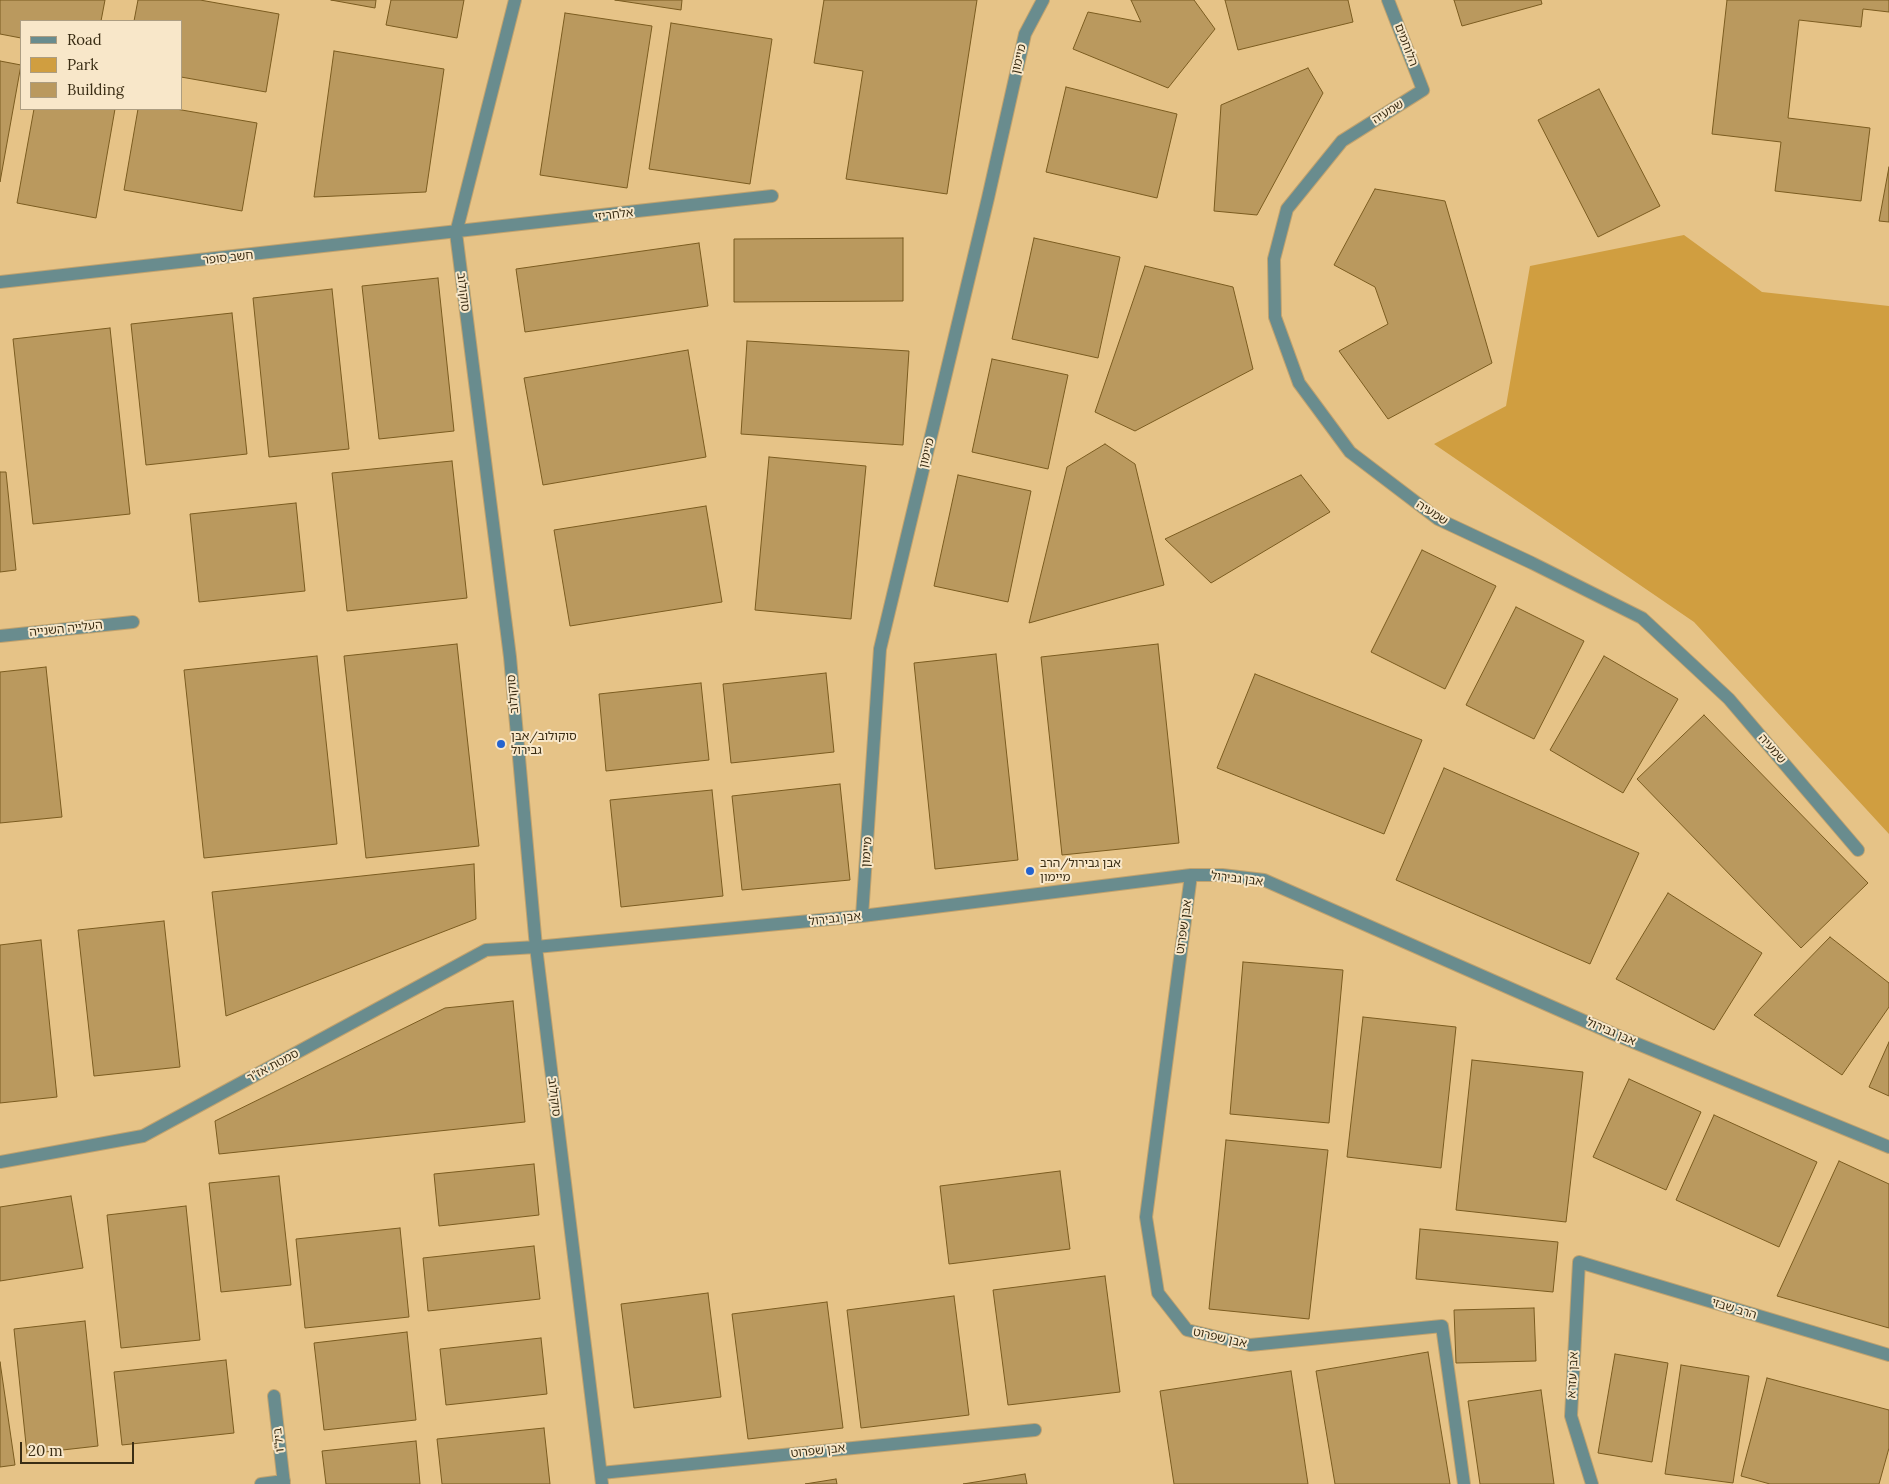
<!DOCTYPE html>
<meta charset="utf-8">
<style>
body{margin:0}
#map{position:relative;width:1889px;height:1484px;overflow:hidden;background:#e6c387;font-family:Lora,serif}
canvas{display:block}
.legend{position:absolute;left:20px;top:20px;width:162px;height:90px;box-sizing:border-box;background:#f8e7c9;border:1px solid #ac9d81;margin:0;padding:6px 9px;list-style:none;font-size:15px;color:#3a2d14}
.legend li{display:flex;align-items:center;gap:10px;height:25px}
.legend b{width:25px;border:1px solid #ac9d81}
.scale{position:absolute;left:20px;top:1442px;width:114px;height:22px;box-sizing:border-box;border:2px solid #3a2d14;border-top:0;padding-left:6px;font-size:15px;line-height:18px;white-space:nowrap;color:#3a2d14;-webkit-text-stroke:4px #f8e7c9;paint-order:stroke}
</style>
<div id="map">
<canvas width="1889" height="1484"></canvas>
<ul class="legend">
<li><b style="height:6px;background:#698c8e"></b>Road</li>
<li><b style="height:14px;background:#d09e40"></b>Park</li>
<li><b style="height:14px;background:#ba995e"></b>Building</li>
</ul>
<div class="scale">20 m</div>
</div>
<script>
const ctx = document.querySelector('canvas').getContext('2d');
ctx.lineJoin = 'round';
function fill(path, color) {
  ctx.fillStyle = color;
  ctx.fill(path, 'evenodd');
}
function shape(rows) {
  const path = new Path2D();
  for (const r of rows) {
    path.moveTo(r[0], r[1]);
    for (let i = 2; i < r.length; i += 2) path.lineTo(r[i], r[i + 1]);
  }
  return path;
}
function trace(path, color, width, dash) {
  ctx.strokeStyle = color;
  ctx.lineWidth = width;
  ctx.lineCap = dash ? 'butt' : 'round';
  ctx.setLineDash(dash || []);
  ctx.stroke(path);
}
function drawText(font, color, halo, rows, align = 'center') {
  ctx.font = font + ' Lora,"Noto Sans Hebrew",serif';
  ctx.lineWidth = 4;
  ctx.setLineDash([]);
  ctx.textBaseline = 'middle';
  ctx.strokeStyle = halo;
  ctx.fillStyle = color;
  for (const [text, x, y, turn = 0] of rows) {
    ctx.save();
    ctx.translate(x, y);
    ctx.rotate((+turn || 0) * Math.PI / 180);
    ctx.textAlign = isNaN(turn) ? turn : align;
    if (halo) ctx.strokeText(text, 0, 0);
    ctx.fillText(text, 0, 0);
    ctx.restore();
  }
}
fill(shape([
 [1684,235,1762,292,1889,306,1889,834,1694,622,1434,444,1506,406,1530,266]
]), '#d09e40');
const building = shape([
 [0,0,105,0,101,21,21,21,21,38,0,34,0,0],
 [138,0,200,0,279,14,266,92,181,77,181,21,134,21,138,0],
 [331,0,376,0,375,8,331,0],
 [391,0,464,0,457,38,386,25,391,0],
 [615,0,682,0,681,10,615,0],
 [824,0,977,0,947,194,846,179,863,71,814,63,824,0],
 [1131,0,1194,0,1215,29,1168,88,1073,49,1088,12,1141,22,1131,0],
 [1225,0,1348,0,1353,22,1238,50,1225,0],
 [1454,0,1541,0,1542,4,1462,26,1454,0],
 [1727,0,1889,0,1889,12,1863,9,1861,27,1799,20,1788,118,1870,128,1861,201,1775,191,1781,142,1712,134,1727,0],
 [565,13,652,26,627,188,540,175,565,13],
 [671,23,772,39,750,184,649,169,671,23],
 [334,51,444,69,426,192,314,197,334,51],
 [0,61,21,65,0,182,0,61],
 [1308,68,1323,93,1257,215,1214,211,1221,105,1308,68],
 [1066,87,1177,114,1157,198,1046,172,1066,87],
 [1599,89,1660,206,1598,237,1538,120,1599,89],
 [34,109,115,109,96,218,17,203,34,109],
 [138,109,176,109,257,123,242,211,124,190,138,109],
 [1889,167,1889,222,1879,221,1889,167],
 [1375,189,1445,201,1492,363,1388,419,1339,351,1388,324,1375,287,1334,265,1375,189],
 [903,238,903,301,734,302,734,239,903,238],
 [1034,238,1120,257,1098,358,1012,339,1034,238],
 [699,243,708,306,525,332,516,269,699,243],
 [1145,266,1233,287,1253,369,1135,431,1095,412,1145,266],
 [438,278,454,431,379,439,362,286,438,278],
 [332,289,349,449,269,457,253,298,332,289],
 [232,313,247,454,146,465,131,324,232,313],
 [110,328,130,514,33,524,13,339,110,328],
 [747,341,909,351,903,445,741,434,747,341],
 [688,350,706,457,543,485,524,378,688,350],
 [992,359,1068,375,1048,469,972,452,992,359],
 [1105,444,1135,464,1164,585,1029,623,1067,467,1105,444],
 [769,457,866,466,851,619,755,610,769,457],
 [452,461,467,598,347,611,332,473,452,461],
 [0,472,6,472,16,570,0,572,0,472],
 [958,475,1031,491,1008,602,934,586,958,475],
 [1301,475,1330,512,1211,583,1165,539,1301,475],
 [296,503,305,591,199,602,190,514,296,503],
 [706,506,722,602,570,626,554,530,706,506],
 [1422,550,1496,586,1445,689,1371,652,1422,550],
 [1516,607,1584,641,1534,739,1466,705,1516,607],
 [457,644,479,846,366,858,344,656,457,644],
 [1158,644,1179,843,1062,855,1041,657,1158,644],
 [996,654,1018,860,935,869,914,663,996,654],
 [317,656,337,844,204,858,184,670,317,656],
 [1604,656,1678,699,1623,793,1550,750,1604,656],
 [46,667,62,817,0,823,0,672,46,667],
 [826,673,834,752,731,763,723,684,826,673],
 [1255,674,1422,740,1384,834,1217,768,1255,674],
 [701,683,709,760,606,771,599,694,701,683],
 [1704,715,1868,883,1801,948,1637,779,1704,715],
 [1444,768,1639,853,1590,964,1396,880,1444,768],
 [840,784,850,880,742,890,732,796,840,784],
 [712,790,723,896,621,907,610,800,712,790],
 [474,864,476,919,226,1016,212,892,474,864],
 [1668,893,1762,953,1714,1030,1616,979,1668,893],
 [164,921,180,1067,94,1076,78,930,164,921],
 [1830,937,1889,983,1889,1007,1842,1075,1754,1015,1830,937],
 [41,940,57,1097,0,1103,0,945,41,940],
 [1243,962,1343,970,1329,1123,1230,1114,1243,962],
 [513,1001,525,1122,219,1154,215,1121,445,1008,513,1001],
 [1363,1017,1456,1027,1441,1168,1347,1157,1363,1017],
 [1889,1042,1889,1096,1869,1087,1889,1042],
 [1472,1060,1583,1072,1566,1222,1456,1210,1472,1060],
 [1629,1079,1701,1112,1666,1190,1593,1157,1629,1079],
 [1714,1115,1817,1162,1779,1247,1676,1200,1714,1115],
 [1226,1140,1328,1150,1309,1319,1209,1309,1226,1140],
 [1839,1161,1889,1184,1889,1328,1777,1296,1839,1161],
 [534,1164,539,1215,439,1226,434,1174,534,1164],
 [1060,1171,1070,1249,949,1264,940,1186,1060,1171],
 [279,1176,291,1285,221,1292,209,1183,279,1176],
 [71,1196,83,1268,0,1281,0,1207,71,1196],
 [186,1206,200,1340,121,1348,107,1215,186,1206],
 [400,1228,409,1317,305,1328,296,1239,400,1228],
 [1420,1229,1558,1242,1553,1292,1416,1279,1420,1229],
 [534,1246,540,1299,428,1311,423,1258,534,1246],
 [1105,1276,1120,1392,1008,1405,993,1290,1105,1276],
 [708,1293,721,1397,634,1408,621,1304,708,1293],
 [954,1296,969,1415,861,1428,847,1310,954,1296],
 [827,1302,843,1428,748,1439,732,1314,827,1302],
 [1534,1308,1536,1361,1456,1363,1454,1310,1534,1308],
 [85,1321,98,1446,27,1454,14,1329,85,1321],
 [407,1332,416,1420,324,1430,314,1343,407,1332],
 [541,1338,547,1394,446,1405,440,1349,541,1338],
 [1428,1352,1450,1484,1335,1484,1316,1371,1428,1352],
 [1615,1354,1668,1363,1652,1462,1598,1453,1615,1354],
 [226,1360,234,1433,122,1445,114,1372,226,1360],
 [0,1362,15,1465,0,1467,0,1362],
 [1681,1365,1749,1376,1733,1483,1665,1474,1681,1365],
 [1291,1371,1308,1484,1174,1484,1160,1391,1291,1371],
 [1767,1378,1889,1410,1889,1448,1879,1484,1770,1484,1741,1476,1767,1378],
 [1541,1390,1554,1484,1480,1484,1468,1401,1541,1390],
 [544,1428,550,1484,442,1484,437,1439,544,1428],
 [416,1441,420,1484,326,1484,322,1451,416,1441],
 [1025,1474,1027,1484,963,1484,1025,1474],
 [836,1479,837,1484,805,1484,836,1479]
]);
fill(building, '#ba995e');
trace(building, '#7b5c20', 1);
const minor = shape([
 [515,0,456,233,510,657,536,947,602,1484],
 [1388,0,1423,90,1342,141,1287,209,1274,259,1275,317,1299,383,1350,452,1438,519,1532,563,1642,618,1729,699,1858,850],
 [0,282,772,196],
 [0,636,133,622],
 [1191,875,1146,1217,1158,1293,1187,1330,1250,1345,1442,1326,1464,1484],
 [862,916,880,649,988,198,1025,34,1043,0],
 [0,1162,143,1136,486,950,536,947,862,916,1191,875,1222,875,1264,880,1616,1035,1889,1147],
 [274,1396,284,1484],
 [601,1473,1035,1430],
 [261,1484,284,1481],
 [1592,1484,1571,1416,1579,1262,1889,1355]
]);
trace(minor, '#c0a26e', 14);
trace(minor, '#698c8e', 12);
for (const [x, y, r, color] of [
 [501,744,5,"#2463cf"],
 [1030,871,5,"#2463cf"]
]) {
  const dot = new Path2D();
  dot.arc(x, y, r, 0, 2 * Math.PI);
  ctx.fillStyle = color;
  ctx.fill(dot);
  trace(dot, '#f8e7c9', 2);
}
drawText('12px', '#3a2d14', '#f8e7c9', [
 ["הלוחמים",1406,45,69],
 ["מיימון",1019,59,-77],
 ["שמעיה",1388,112,-32],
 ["אלחריזי",614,215,-7],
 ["חשב סופר",228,258,-6],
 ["סוקולוב",463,292,83],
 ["מיימון",927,453,-76],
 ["שמעיה",1432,513,33],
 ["העלייה השנייה",66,629,-6],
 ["סוקולוב",513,694,-95],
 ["שמעיה",1772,749,49],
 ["מיימון",867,852,-86],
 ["אבן גבירול",1237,879,7],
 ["אבן גבירול",835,919,-6],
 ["אבן שפרוט",1184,927,-82],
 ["אבן גבירול",1611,1032,23],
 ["סמטת אז\"ר",273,1066,-28],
 ["סוקולוב",554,1097,83],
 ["הרב שבזי",1734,1309,17],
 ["אבן שפרוט",1220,1338,13],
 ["אבן עזרא",1573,1375,-87],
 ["ביל\"ו",279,1440,-96],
 ["אבן שפרוט",818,1451,-6]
]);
drawText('12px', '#3a2d14', '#f8e7c9', [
 ["סוקולוב/אבן",511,737],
 ["גבירול",511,751],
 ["אבן גבירול/הרב",1040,864],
 ["מיימון",1040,878]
], 'left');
</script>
